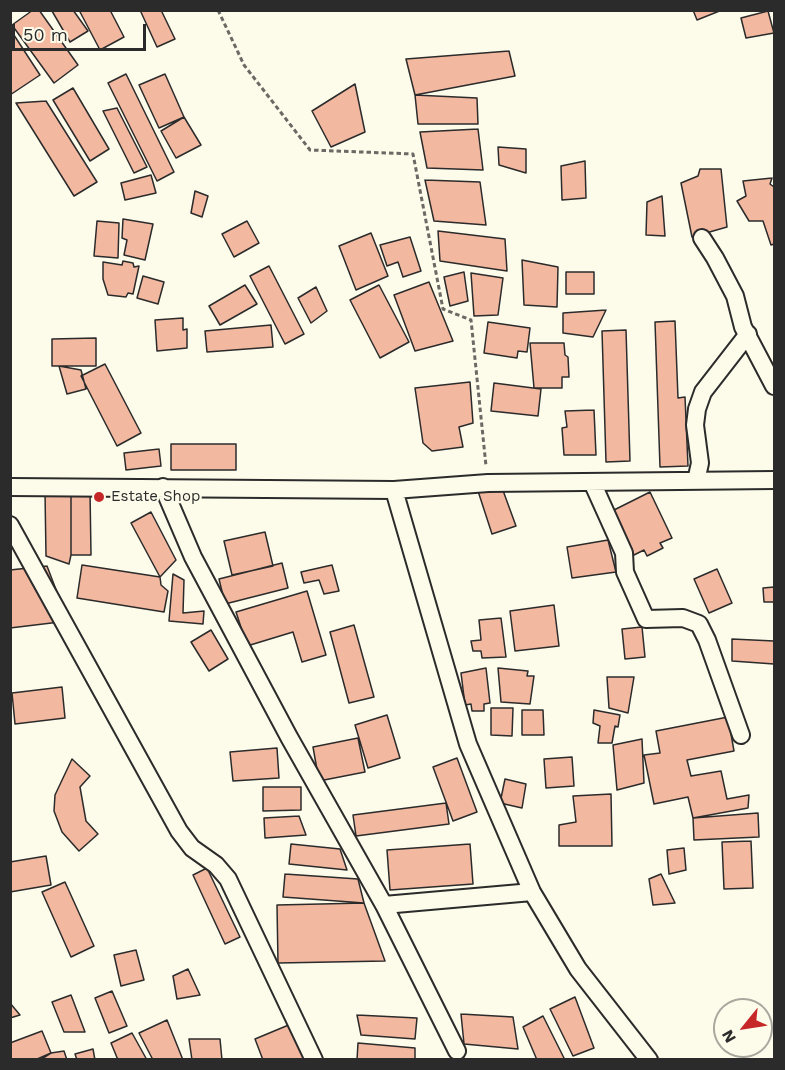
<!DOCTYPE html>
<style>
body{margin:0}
#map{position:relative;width:785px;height:1070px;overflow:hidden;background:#fdfbea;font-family:"Work Sans",sans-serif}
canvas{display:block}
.frame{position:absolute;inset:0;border:12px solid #2b2b2b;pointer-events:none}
.north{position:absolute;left:713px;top:998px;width:60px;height:60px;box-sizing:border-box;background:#fdfbea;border:2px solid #a9a89e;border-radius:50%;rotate:240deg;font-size:16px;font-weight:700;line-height:24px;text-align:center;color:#2b2b2b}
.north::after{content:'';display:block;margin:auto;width:21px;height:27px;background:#c62828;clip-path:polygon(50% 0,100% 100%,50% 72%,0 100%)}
.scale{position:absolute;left:12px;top:24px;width:134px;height:27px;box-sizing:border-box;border:3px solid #2b2b2b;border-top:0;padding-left:8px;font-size:18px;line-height:21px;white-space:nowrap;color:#2b2b2b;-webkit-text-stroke:4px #fdfbea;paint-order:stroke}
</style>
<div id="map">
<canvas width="785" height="1070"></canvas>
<div class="frame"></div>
<div class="north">N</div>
<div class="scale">50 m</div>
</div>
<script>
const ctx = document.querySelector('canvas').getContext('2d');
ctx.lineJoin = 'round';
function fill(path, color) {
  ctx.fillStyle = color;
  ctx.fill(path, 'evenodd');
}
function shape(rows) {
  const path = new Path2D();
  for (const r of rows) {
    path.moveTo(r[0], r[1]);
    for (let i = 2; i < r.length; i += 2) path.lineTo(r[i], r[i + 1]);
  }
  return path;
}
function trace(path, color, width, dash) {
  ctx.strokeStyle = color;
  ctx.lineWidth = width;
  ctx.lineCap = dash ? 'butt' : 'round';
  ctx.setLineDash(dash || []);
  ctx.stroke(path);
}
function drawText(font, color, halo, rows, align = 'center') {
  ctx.font = font + ' "Work Sans",sans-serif';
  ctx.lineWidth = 4.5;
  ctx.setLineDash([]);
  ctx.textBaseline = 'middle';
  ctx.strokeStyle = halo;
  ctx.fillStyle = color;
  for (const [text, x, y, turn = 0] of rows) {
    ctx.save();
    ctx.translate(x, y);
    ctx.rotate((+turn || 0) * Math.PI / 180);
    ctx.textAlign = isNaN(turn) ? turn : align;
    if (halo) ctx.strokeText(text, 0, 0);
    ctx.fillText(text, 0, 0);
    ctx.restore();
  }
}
const building = shape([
 [33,10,39,10,78,65,54,83,12,25,33,10],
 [73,10,88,31,70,42,52,11,73,10],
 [79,10,110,10,124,37,100,50,79,10],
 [140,10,161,10,175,39,157,47,140,10],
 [693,10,722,10,697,20,693,10],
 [768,11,774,33,746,38,741,18,768,11],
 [10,29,40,75,10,95,10,29],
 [509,51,515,76,415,95,406,59,509,51],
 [126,74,174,172,157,181,108,83,126,74],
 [165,74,184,117,159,128,139,85,165,74],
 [355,84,365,132,331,147,312,111,355,84],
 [73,88,109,149,90,161,53,100,73,88],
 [415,95,477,98,478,124,418,124,415,95],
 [46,101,97,182,74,196,16,103,46,101],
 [117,108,147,167,134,173,103,111,117,108],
 [184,117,201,145,176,158,161,131,184,117],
 [478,129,483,170,427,168,420,132,478,129],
 [498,147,526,149,526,173,499,165,498,147],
 [585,161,586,198,562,200,561,166,585,161],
 [700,169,721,169,727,227,692,237,681,183,698,176,700,169],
 [151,175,156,193,125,200,121,183,151,175],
 [772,178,770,184,774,187,774,244,771,245,763,221,749,221,737,201,746,196,743,181,772,178],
 [425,180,480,182,486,225,434,221,425,180],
 [195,191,208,196,202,217,191,213,195,191],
 [662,196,665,236,646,235,647,202,662,196],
 [123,219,153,224,145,260,124,255,127,240,122,238,123,219],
 [97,221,119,223,118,258,94,256,97,221],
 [247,221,259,243,234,257,222,234,247,221],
 [438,231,505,239,507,271,440,261,438,231],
 [371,233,388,276,356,290,339,246,371,233],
 [410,237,421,271,403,277,398,262,387,266,380,245,410,237],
 [522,260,558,267,557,307,524,305,522,260],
 [123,261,133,263,134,267,139,266,133,294,128,293,126,297,108,295,103,279,103,262,122,265,123,261],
 [269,266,304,334,285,344,250,276,269,266],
 [464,272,468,301,450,306,444,277,464,272],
 [566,272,594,272,594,294,566,294,566,272],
 [471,273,503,278,498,315,474,316,471,273],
 [143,276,164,282,158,304,137,298,143,276],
 [429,282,453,341,415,351,394,295,429,282],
 [245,285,257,304,220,325,209,306,245,285],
 [379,285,409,342,380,358,350,300,379,285],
 [316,287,327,311,311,323,298,298,316,287],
 [606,310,593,337,563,333,563,313,606,310],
 [183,318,183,330,187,329,187,348,157,351,155,320,183,318],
 [675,321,678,398,685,397,688,466,660,467,655,322,675,321],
 [488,322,530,328,527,352,518,351,517,358,484,353,488,322],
 [271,325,273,347,207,352,205,331,271,325],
 [626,330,630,461,606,462,602,331,626,330],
 [96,338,96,366,52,366,52,339,96,338],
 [530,343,564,343,565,355,568,357,569,377,562,377,562,388,534,388,530,343],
 [105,364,141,433,117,446,81,376,105,364],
 [59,366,81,370,86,389,67,394,59,366],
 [470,382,473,423,459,427,463,447,432,451,423,443,415,388,470,382],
 [494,383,541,389,538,416,491,411,494,383],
 [594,410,596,455,564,455,562,428,567,427,565,411,594,410],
 [171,444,236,444,236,470,171,470,171,444],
 [159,449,161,466,126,470,124,453,159,449],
 [501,485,516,526,492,534,478,491,501,485],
 [71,491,90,491,91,555,71,555,71,491],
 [71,491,71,555,69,564,46,556,45,492,71,491],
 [650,492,672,538,660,543,663,548,647,556,644,550,634,555,612,511,650,492],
 [151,512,176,560,160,577,131,523,151,512],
 [265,532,273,566,232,575,224,541,265,532],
 [608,540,616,572,572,578,567,547,608,540],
 [282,563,288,588,225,604,219,579,282,563],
 [82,565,160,577,161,585,168,591,164,612,77,598,82,565],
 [332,565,339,591,324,594,319,580,304,583,301,572,332,565],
 [47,566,68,621,10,628,10,570,47,566],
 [717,569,732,603,709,613,694,579,717,569],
 [173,574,184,580,183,613,204,611,203,624,169,621,173,574],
 [774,587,774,602,764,602,763,588,774,587],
 [307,591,326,655,302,662,293,632,247,646,236,612,307,591],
 [554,605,559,646,515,651,510,611,554,605],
 [501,618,506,657,482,658,481,651,473,651,471,641,481,640,479,620,501,618],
 [354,625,374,697,349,703,330,632,354,625],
 [642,627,645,657,625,659,622,629,642,627],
 [211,630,228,659,209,671,191,642,211,630],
 [732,639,774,641,774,664,732,661,732,639],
 [486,668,490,703,484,704,484,711,472,711,471,704,465,705,461,673,486,668],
 [498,668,528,671,527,676,534,676,530,704,501,702,498,668],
 [607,677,634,677,628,713,609,708,607,677],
 [62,687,65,718,15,724,12,693,62,687],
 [491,708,513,708,512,736,491,735,491,708],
 [522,710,543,710,544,735,522,735,522,710],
 [594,710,620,715,618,727,615,726,612,743,598,743,600,726,593,723,594,710],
 [387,715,400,758,368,768,355,725,387,715],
 [728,717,734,751,687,760,691,776,721,771,727,799,749,795,748,808,693,818,688,797,654,804,644,755,660,753,656,731,728,717],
 [358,738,365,772,319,781,313,747,358,738],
 [642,739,644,783,617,790,613,745,642,739],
 [277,748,279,778,233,781,230,752,277,748],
 [572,757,574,786,546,788,544,759,572,757],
 [457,758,477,812,453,821,433,767,457,758],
 [72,759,90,776,80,787,86,821,98,834,79,851,62,832,54,811,55,795,72,759],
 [505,779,526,784,522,808,500,803,505,779],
 [263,787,301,787,301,810,263,811,263,787],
 [611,794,612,846,559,846,559,825,576,822,573,796,611,794],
 [446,803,449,824,356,836,353,815,446,803],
 [758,813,759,837,694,840,693,818,758,813],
 [299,816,306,835,265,838,264,818,299,816],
 [751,841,753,888,724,889,722,842,751,841],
 [291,844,340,849,347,870,289,864,291,844],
 [470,844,473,884,390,890,387,850,470,844],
 [684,848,686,870,669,874,667,850,684,848],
 [46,856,51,885,10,892,10,862,46,856],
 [207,868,240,937,225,944,193,875,207,868],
 [285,874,358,879,364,903,283,897,285,874],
 [661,874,675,903,653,905,649,879,661,874],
 [65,882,94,946,71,957,42,892,65,882],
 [364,903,385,961,278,963,277,905,364,903],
 [136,950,144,980,121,986,114,955,136,950],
 [188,969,200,995,177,999,173,976,188,969],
 [112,991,127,1026,109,1033,95,998,112,991],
 [71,995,85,1032,64,1032,52,1002,71,995],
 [575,997,594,1048,573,1056,550,1009,575,997],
 [10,1003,20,1015,10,1018,10,1003],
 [461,1014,513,1017,518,1049,464,1044,461,1014],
 [357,1015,417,1018,415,1039,361,1035,357,1015],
 [543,1016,565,1060,537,1060,523,1027,543,1016],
 [167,1020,183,1060,153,1060,139,1033,167,1020],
 [291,1024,307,1060,263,1060,255,1039,291,1024],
 [42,1031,51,1053,35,1060,10,1060,10,1043,42,1031],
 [132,1033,147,1060,118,1060,111,1043,132,1033],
 [189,1039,220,1039,222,1060,192,1060,189,1039],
 [358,1043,415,1048,415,1060,357,1060,358,1043],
 [93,1049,95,1060,77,1060,75,1054,93,1049],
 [64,1051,67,1060,40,1060,51,1053,64,1051]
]);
fill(building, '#f2b8a0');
trace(building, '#2b2b2b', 1.5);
const minor = shape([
 [702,238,715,258,735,296,743,327,774,386],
 [696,481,700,463,695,425,697,409,703,392,748,334],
 [592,482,624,553,625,572,646,619,683,618,699,624,707,640,741,735],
 [10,487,394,490,488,483,774,480],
 [163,487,193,557,289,737,384,905,457,1051],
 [394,490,468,744,532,892,578,969,649,1060],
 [10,525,179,831,192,848,216,865,228,879,314,1060],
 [384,905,532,892]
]);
trace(minor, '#2b2b2b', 20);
trace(shape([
 [218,10,244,65,310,150,413,154,443,309,471,320,486,466]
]), '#6a6964', 3, [4.5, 3]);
trace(minor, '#fdfbea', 16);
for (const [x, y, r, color] of [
 [99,497,6,"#c62828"]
]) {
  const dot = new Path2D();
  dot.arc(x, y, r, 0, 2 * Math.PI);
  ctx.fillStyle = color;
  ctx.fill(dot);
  trace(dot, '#fdfbea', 2);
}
drawText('15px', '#2b2b2b', '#fdfbea', [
 ["Estate Shop",111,497]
], 'left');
</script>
